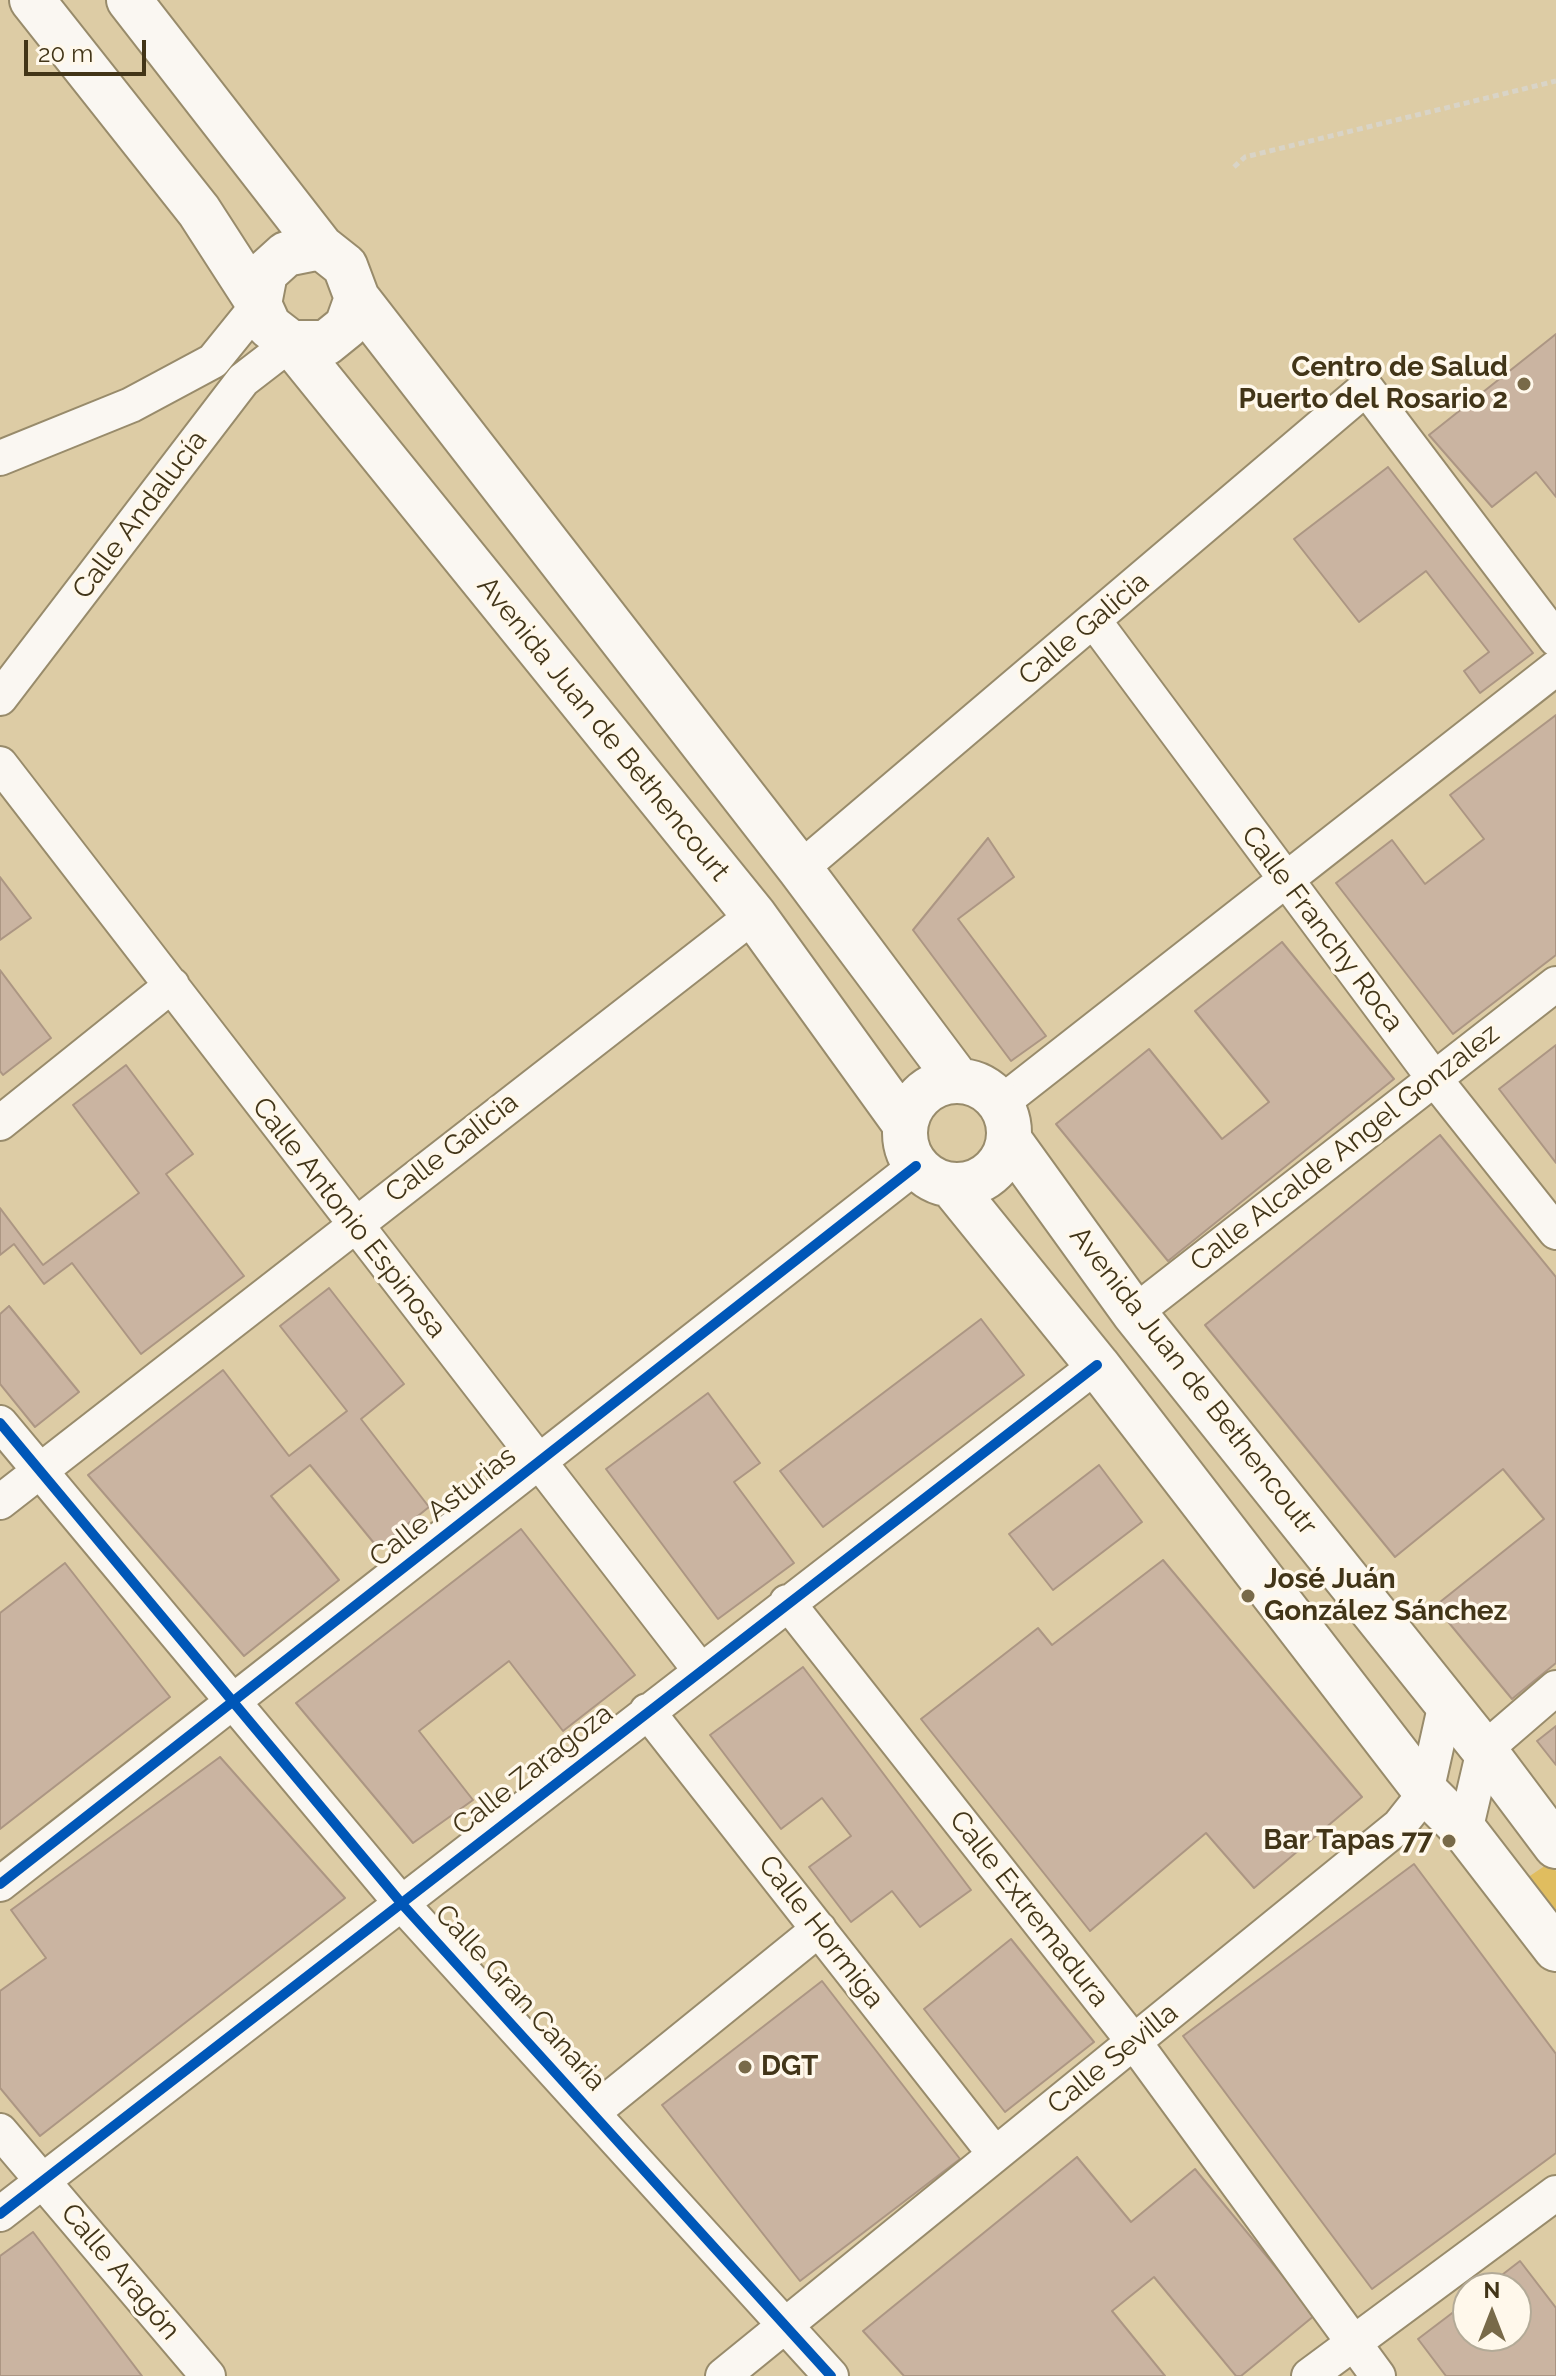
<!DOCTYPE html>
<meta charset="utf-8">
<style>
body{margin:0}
#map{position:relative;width:1556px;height:2376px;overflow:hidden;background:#ddcca5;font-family:Raleway,sans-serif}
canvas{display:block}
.north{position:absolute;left:1452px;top:2272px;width:80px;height:80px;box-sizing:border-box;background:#fff8eb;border:2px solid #b3aa97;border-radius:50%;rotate:0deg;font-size:22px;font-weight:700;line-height:32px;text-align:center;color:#423518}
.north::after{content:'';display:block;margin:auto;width:28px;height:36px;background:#786a49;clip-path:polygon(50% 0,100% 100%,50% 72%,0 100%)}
.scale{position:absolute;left:24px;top:40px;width:122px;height:36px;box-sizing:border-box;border:4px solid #423518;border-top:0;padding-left:10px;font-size:24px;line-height:28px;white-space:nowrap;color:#423518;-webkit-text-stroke:6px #fff8eb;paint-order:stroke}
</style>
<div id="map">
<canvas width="1556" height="2376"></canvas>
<div class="north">N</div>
<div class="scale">20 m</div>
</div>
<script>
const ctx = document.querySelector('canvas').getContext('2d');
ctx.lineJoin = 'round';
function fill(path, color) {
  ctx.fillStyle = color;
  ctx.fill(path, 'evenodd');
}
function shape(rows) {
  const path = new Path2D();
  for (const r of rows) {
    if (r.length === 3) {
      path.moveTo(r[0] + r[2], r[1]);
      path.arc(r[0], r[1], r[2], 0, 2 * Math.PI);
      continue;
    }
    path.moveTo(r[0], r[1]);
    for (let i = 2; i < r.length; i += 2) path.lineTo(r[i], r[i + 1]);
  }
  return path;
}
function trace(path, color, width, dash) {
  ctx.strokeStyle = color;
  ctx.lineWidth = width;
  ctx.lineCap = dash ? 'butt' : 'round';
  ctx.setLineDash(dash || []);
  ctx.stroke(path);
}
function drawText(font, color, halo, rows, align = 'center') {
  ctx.font = font + ' Raleway,sans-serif';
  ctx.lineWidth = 7;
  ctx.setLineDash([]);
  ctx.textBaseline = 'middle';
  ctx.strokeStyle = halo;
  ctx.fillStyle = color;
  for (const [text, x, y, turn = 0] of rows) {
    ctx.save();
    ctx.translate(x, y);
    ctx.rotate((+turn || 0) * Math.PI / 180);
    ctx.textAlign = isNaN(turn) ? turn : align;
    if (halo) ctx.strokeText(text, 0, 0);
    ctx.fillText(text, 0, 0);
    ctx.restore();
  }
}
fill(shape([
 [1549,1863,1556,1871,1556,1933,1518,1884]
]), '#e0bd5f');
const building = shape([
 [1556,334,1556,497,1536,472,1492,507,1429,435,1556,334],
 [1388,467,1533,653,1480,693,1464,671,1489,652,1426,571,1359,622,1294,539,1388,467],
 [1556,715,1556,955,1453,1034,1336,883,1392,840,1425,884,1484,839,1450,795,1556,715],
 [988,838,1014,877,958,919,1046,1036,1011,1061,913,930,988,838],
 [0,877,31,918,0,940,0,877],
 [1282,942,1394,1079,1168,1261,1056,1124,1149,1049,1222,1139,1269,1102,1195,1011,1282,942],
 [0,970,51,1038,3,1075,0,1071,0,970],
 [1556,1045,1556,1163,1499,1089,1556,1045],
 [126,1065,193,1154,166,1174,244,1276,141,1354,72,1263,44,1284,14,1244,0,1255,0,1208,43,1265,139,1193,73,1105,126,1065],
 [1440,1135,1556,1277,1556,1663,1512,1699,1435,1606,1544,1519,1503,1469,1395,1557,1205,1325,1440,1135],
 [329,1288,404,1384,361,1419,429,1507,378,1548,310,1465,271,1496,339,1580,244,1656,88,1475,223,1370,289,1456,347,1411,280,1326,329,1288],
 [9,1306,79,1392,35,1427,0,1384,0,1314,9,1306],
 [981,1319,1024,1375,823,1527,780,1471,981,1319],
 [708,1393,760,1463,734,1482,794,1563,718,1619,606,1469,708,1393],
 [1099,1465,1142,1522,1053,1590,1009,1534,1099,1465],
 [521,1529,635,1675,563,1731,509,1661,419,1731,473,1800,413,1843,296,1703,521,1529],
 [1163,1560,1362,1797,1254,1888,1206,1833,1090,1931,921,1719,1038,1628,1052,1645,1163,1560],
 [65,1563,170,1697,0,1829,0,1613,65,1563],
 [803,1667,971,1890,920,1927,892,1891,851,1922,809,1867,851,1836,822,1798,781,1829,710,1735,803,1667],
 [1556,1726,1556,1765,1537,1741,1556,1726],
 [220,1757,345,1898,40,2136,0,2088,0,1991,46,1958,11,1910,220,1757],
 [1414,1864,1556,2054,1556,2153,1372,2289,1183,2036,1414,1864],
 [1011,1939,1094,2042,1005,2112,924,2009,1011,1939],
 [822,1981,960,2159,800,2281,662,2105,822,1981],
 [1077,2157,1131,2222,1195,2169,1315,2315,1241,2376,1236,2376,1154,2277,1112,2311,1165,2376,904,2376,863,2331,1077,2157],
 [33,2232,142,2376,0,2376,0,2256,33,2232],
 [1520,2261,1556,2308,1556,2376,1446,2376,1418,2339,1468,2301,1468,2336,1516,2336,1516,2288,1485,2288,1520,2261]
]);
fill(building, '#cab4a1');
trace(building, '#ac9683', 2);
const minor = shape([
 [0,458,131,405,213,361,259,304],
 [1094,621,1433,1077,1556,1232],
 [0,698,243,380,291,343],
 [0,764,700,1670],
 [800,869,1366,388,1556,639],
 [1001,1103,1556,668],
 [0,1123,172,985],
 [1134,1313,1556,984],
 [0,1423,402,1904,831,2376],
 [0,1502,754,915],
 [787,1602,1134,2042,1378,2376],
 [647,1711,995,2154],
 [1465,1831,1484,1750,1556,1688],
 [0,1884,916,1166],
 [592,2113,819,1929],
 [0,2131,208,2376],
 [0,2214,1097,1365],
 [723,2376,1399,1826,1426,1792,1446,1703],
 [1309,2376,1556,2193]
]);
const primary = shape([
 [32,0,199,211,259,304,269,326,291,343,754,915,904,1123],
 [129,0,321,247,345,266,357,298,800,869,957,1079],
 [259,304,265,273,286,254,321,247],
 [291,343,326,343,347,326,357,298],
 [957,1133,52],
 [1010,1141,1134,1313,1484,1750,1556,1846],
 [952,1186,1097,1365,1426,1792,1465,1831,1556,1949]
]);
trace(minor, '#988b6b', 38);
trace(primary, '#988b6b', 48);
trace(shape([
 [1234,167,1245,157,1556,81]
]), '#d9d4c7', 5, [6, 4]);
trace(minor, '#faf7f2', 34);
trace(primary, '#faf7f2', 44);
trace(shape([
 [0,1423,402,1904,831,2376],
 [0,1884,916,1166],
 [0,2214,1097,1365]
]), '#0057b8', 10);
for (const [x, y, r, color] of [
 [1524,384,8,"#786a49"],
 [1248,1596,8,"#786a49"],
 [1449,1841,8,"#786a49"],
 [745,2067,8,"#786a49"]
]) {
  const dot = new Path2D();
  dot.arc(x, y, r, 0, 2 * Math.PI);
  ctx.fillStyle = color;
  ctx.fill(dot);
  trace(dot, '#fff8eb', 3);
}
drawText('bold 28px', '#423518', '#fff8eb', [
 ["Centro de Salud",1508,368],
 ["Puerto del Rosario 2",1508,400],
 ["José Juán",1264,1580,"left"],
 ["González Sánchez",1264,1612,"left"],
 ["Bar Tapas 77",1433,1841],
 ["DGT",761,2067,"left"]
], 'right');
drawText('28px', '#423518', '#fff8eb', [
 ["Calle Andalucía",140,515,-53],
 ["Calle Galicia",1084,629,-40],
 ["Avenida Juan de Bethencourt",603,729,51],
 ["Calle Franchy Roca",1322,929,53],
 ["Calle Galicia",452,1148,-38],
 ["Calle Alcalde Angel Gonzalez",1345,1148,-38],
 ["Calle Antonio Espinosa",349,1218,52],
 ["Avenida Juan de Bethencoutr",1193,1381,52],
 ["Calle Asturias",443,1507,-38],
 ["Calle Zaragoza",533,1770,-38],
 ["Calle Extremadura",1029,1909,52],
 ["Calle Hormiga",821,1932,52],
 ["Calle Gran Canaria",520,1998,48],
 ["Calle Sevilla",1113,2059,-39],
 ["Calle Aragón",120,2272,50]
]);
</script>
